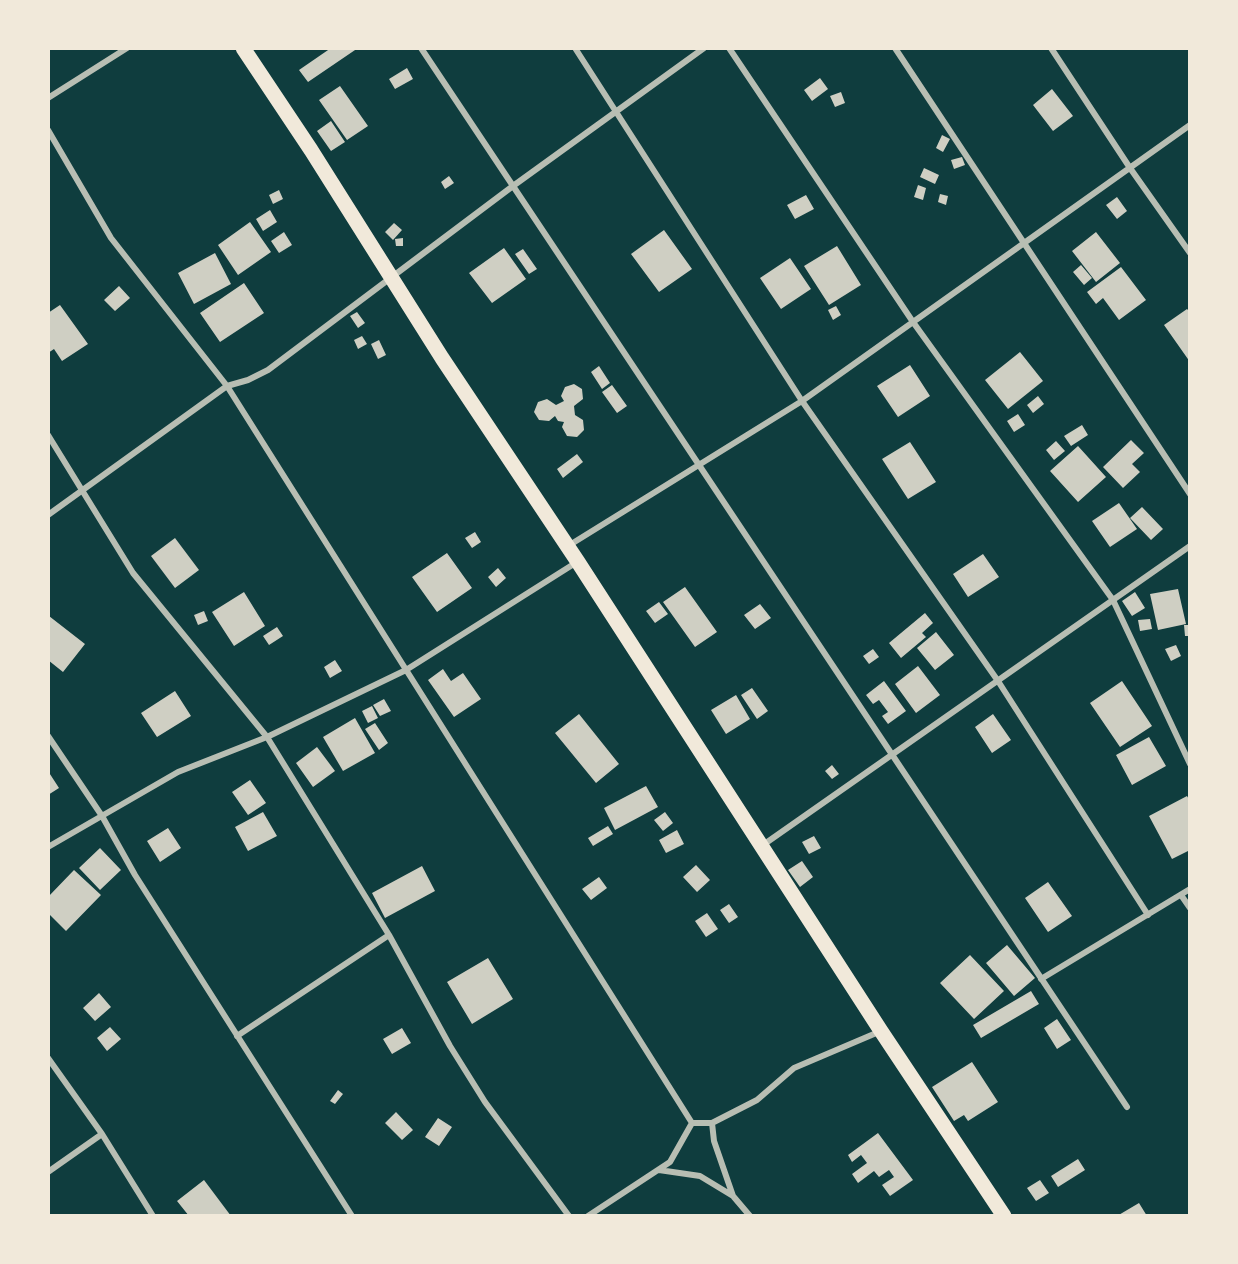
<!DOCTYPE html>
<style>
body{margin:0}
#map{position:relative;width:1238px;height:1264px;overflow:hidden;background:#0f3d3e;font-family:Karla,sans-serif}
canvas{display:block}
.frame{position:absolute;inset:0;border:50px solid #f1e9da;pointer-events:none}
</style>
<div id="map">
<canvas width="1238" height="1264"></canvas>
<div class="frame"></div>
</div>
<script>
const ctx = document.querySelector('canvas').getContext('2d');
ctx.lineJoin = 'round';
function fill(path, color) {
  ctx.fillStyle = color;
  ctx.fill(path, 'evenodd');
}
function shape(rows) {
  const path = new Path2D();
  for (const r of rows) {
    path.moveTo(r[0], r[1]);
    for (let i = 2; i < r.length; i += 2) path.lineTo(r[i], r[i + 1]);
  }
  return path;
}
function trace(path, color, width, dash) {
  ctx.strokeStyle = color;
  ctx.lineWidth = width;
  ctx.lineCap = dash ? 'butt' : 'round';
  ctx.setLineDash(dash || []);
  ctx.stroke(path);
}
fill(shape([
 [331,48,358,48,308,82,299,70],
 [407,68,413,79,395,89,389,79],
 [820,78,828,89,812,101,804,90],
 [340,86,368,126,347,140,319,100],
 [1052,89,1073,116,1053,131,1033,105],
 [841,92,845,103,835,107,830,96],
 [331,121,345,142,331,151,317,131],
 [942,135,950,139,943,152,936,148],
 [962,157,965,165,954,169,951,160],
 [924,168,939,175,935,184,920,177],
 [449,176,454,183,445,189,441,182],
 [918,185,926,188,923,200,914,197],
 [279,190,283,199,273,204,269,195],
 [940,194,948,196,946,205,938,202],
 [806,195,814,209,795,219,787,205],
 [1117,197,1127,211,1117,219,1106,205],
 [270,210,277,222,263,231,256,219],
 [250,222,271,252,238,275,218,245],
 [394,223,402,230,393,240,385,232],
 [664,230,692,269,659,292,631,254],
 [284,232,292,245,279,253,271,241],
 [1096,232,1120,263,1096,282,1072,251],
 [403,238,403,246,396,246,395,239],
 [837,246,861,285,829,305,804,266],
 [504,248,526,279,492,303,469,273],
 [523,249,537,269,529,274,515,254],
 [215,253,231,284,194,304,178,273],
 [790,258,811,289,781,309,760,278],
 [1081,265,1092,278,1084,285,1073,272],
 [1121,267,1146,300,1119,320,1103,298,1096,304,1087,292],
 [244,283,264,313,220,342,200,313],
 [119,286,130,298,115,311,104,300],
 [60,305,88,344,62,361,54,349,48,353,48,313],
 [836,306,841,315,833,320,828,310],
 [1187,309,1190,312,1190,362,1164,325],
 [357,312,365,323,358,328,350,316],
 [362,336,367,344,358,349,354,340],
 [379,340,386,355,378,359,371,344],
 [1020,352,1043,381,1008,409,985,380],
 [910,365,930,396,898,417,877,386],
 [599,366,610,383,602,389,591,372],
 [574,384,582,389,583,399,574,406,575,415,583,420,584,430,577,437,567,436,562,427,564,422,558,421,555,416,549,421,539,420,534,412,538,402,547,399,556,405,564,401,561,396,565,387],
 [612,385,627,406,617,413,602,392],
 [1038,396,1044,404,1033,413,1027,405],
 [1018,414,1025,425,1014,432,1007,421],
 [1082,425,1088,435,1071,446,1064,436],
 [1131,440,1144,453,1132,464,1140,472,1123,488,1103,467],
 [1056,441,1065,451,1054,460,1046,450],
 [910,442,936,482,908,499,882,459],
 [1078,446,1106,477,1078,502,1050,471],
 [577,454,583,462,563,478,557,469],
 [1119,503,1137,529,1110,547,1092,521],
 [1142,507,1163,529,1151,540,1130,518],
 [475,532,481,542,472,548,465,538],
 [175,538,199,570,175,588,151,556],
 [447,553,472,588,437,612,412,577],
 [983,554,999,577,968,597,953,574],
 [498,568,506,578,496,587,488,577],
 [685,587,717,632,695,647,663,602],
 [1178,589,1186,624,1158,630,1150,594],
 [244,592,265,626,234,646,212,612],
 [1135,592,1145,608,1132,616,1122,601],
 [659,602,668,614,655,623,646,611],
 [760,604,771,618,755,629,744,615],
 [204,611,208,621,198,625,194,615],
 [925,613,933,623,922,633,926,637,901,658,889,643],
 [49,616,85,644,63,672,48,660],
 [1150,619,1152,629,1140,631,1138,620],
 [1184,625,1190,625,1190,636,1185,636],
 [277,627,283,636,269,645,263,636],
 [936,632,954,655,935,670,917,648],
 [1176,645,1181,656,1171,661,1165,649],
 [873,649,879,657,869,664,863,656],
 [335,660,342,671,330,678,324,667],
 [918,666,940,695,916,713,895,684],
 [443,669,451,681,463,673,481,699,454,717,428,680],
 [884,681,906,711,888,724,882,716,888,712,879,700,873,704,866,695],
 [1122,681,1152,726,1120,747,1090,703],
 [752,688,768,711,757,719,741,695],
 [175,691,191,716,157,737,141,713],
 [736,695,750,719,726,734,711,710],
 [384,699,391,711,380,716,373,705],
 [372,706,378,718,368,723,362,711],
 [579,714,619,764,596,783,555,733],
 [993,714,1011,740,992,753,975,727],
 [355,718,375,753,343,771,323,737],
 [375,723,388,743,379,750,365,729],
 [1149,737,1166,766,1132,785,1116,755],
 [317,747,335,771,313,787,296,763],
 [832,765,839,774,832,779,825,771],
 [48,771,59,788,48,795],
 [250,780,266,803,248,815,232,792],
 [646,786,658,807,615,830,604,808],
 [1187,796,1190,801,1190,850,1172,859,1149,816],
 [263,812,277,836,248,851,235,827],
 [665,812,673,823,663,831,654,820],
 [608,826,613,834,593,846,588,838],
 [168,828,181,848,160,862,147,841],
 [677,830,684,844,666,853,659,840],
 [814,836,821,848,809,854,802,842],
 [100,848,121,870,100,890,79,868],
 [802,861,813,877,800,887,788,870],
 [696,865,710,880,697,892,683,877],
 [422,866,435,891,385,918,372,893],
 [74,870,101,895,66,931,48,913,48,897],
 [599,877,607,888,591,900,582,889],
 [1048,882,1072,916,1048,932,1025,898],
 [729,904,738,917,729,923,720,910],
 [707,913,718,929,706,937,695,921],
 [1007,945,1035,978,1014,996,986,963],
 [970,955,1004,991,974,1019,940,983],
 [488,958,513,999,472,1024,447,982],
 [1031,991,1039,1004,981,1038,973,1025],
 [99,993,111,1007,95,1021,83,1008],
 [1057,1019,1071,1040,1057,1049,1044,1028],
 [110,1027,121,1039,107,1051,97,1038],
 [402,1028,411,1043,392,1054,383,1039],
 [972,1062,998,1102,968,1121,964,1115,954,1121,932,1087],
 [338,1090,343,1094,335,1104,330,1101],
 [396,1112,413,1130,402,1140,385,1123],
 [438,1118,452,1127,439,1146,425,1137],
 [878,1133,913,1180,890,1196,882,1185,894,1177,889,1170,879,1177,874,1171,858,1183,852,1174,867,1163,861,1155,852,1162,848,1155],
 [1078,1159,1085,1170,1058,1187,1051,1176],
 [204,1180,231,1216,189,1216,177,1201],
 [1040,1180,1049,1193,1036,1201,1027,1188],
 [1139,1203,1147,1216,1117,1216]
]), '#cfcfc3');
trace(shape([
 [421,48,1127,1107],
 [575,48,802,401,998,681,1148,915],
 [729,48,913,322,1113,600,1190,764],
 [895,48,1190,494],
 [1051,48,1130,168,1190,253],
 [48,98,127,48],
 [48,130,111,238,227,386,692,1123],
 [48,435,133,573,267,737,389,935,450,1046,485,1102,569,1216],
 [48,515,227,386,248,380,268,370,513,186,704,48],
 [568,546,802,401,1190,125],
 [48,736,102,816,135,875,352,1216],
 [763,845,1190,546],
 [48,847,178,772,267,737,406,670,577,562],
 [1181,895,1190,908],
 [1041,979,1190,889],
 [237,1036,389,935],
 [48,1058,102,1134,153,1216],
 [712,1123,714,1141,733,1196],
 [659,1170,700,1176,733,1196,750,1216],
 [48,1172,102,1134],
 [588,1216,670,1162,692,1123,712,1123,757,1100,794,1068,881,1031]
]), '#b8beb3', 6);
trace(shape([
 [243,48,311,150,442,358,578,562,881,1031,1004,1216]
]), '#f1e9da', 15);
</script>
